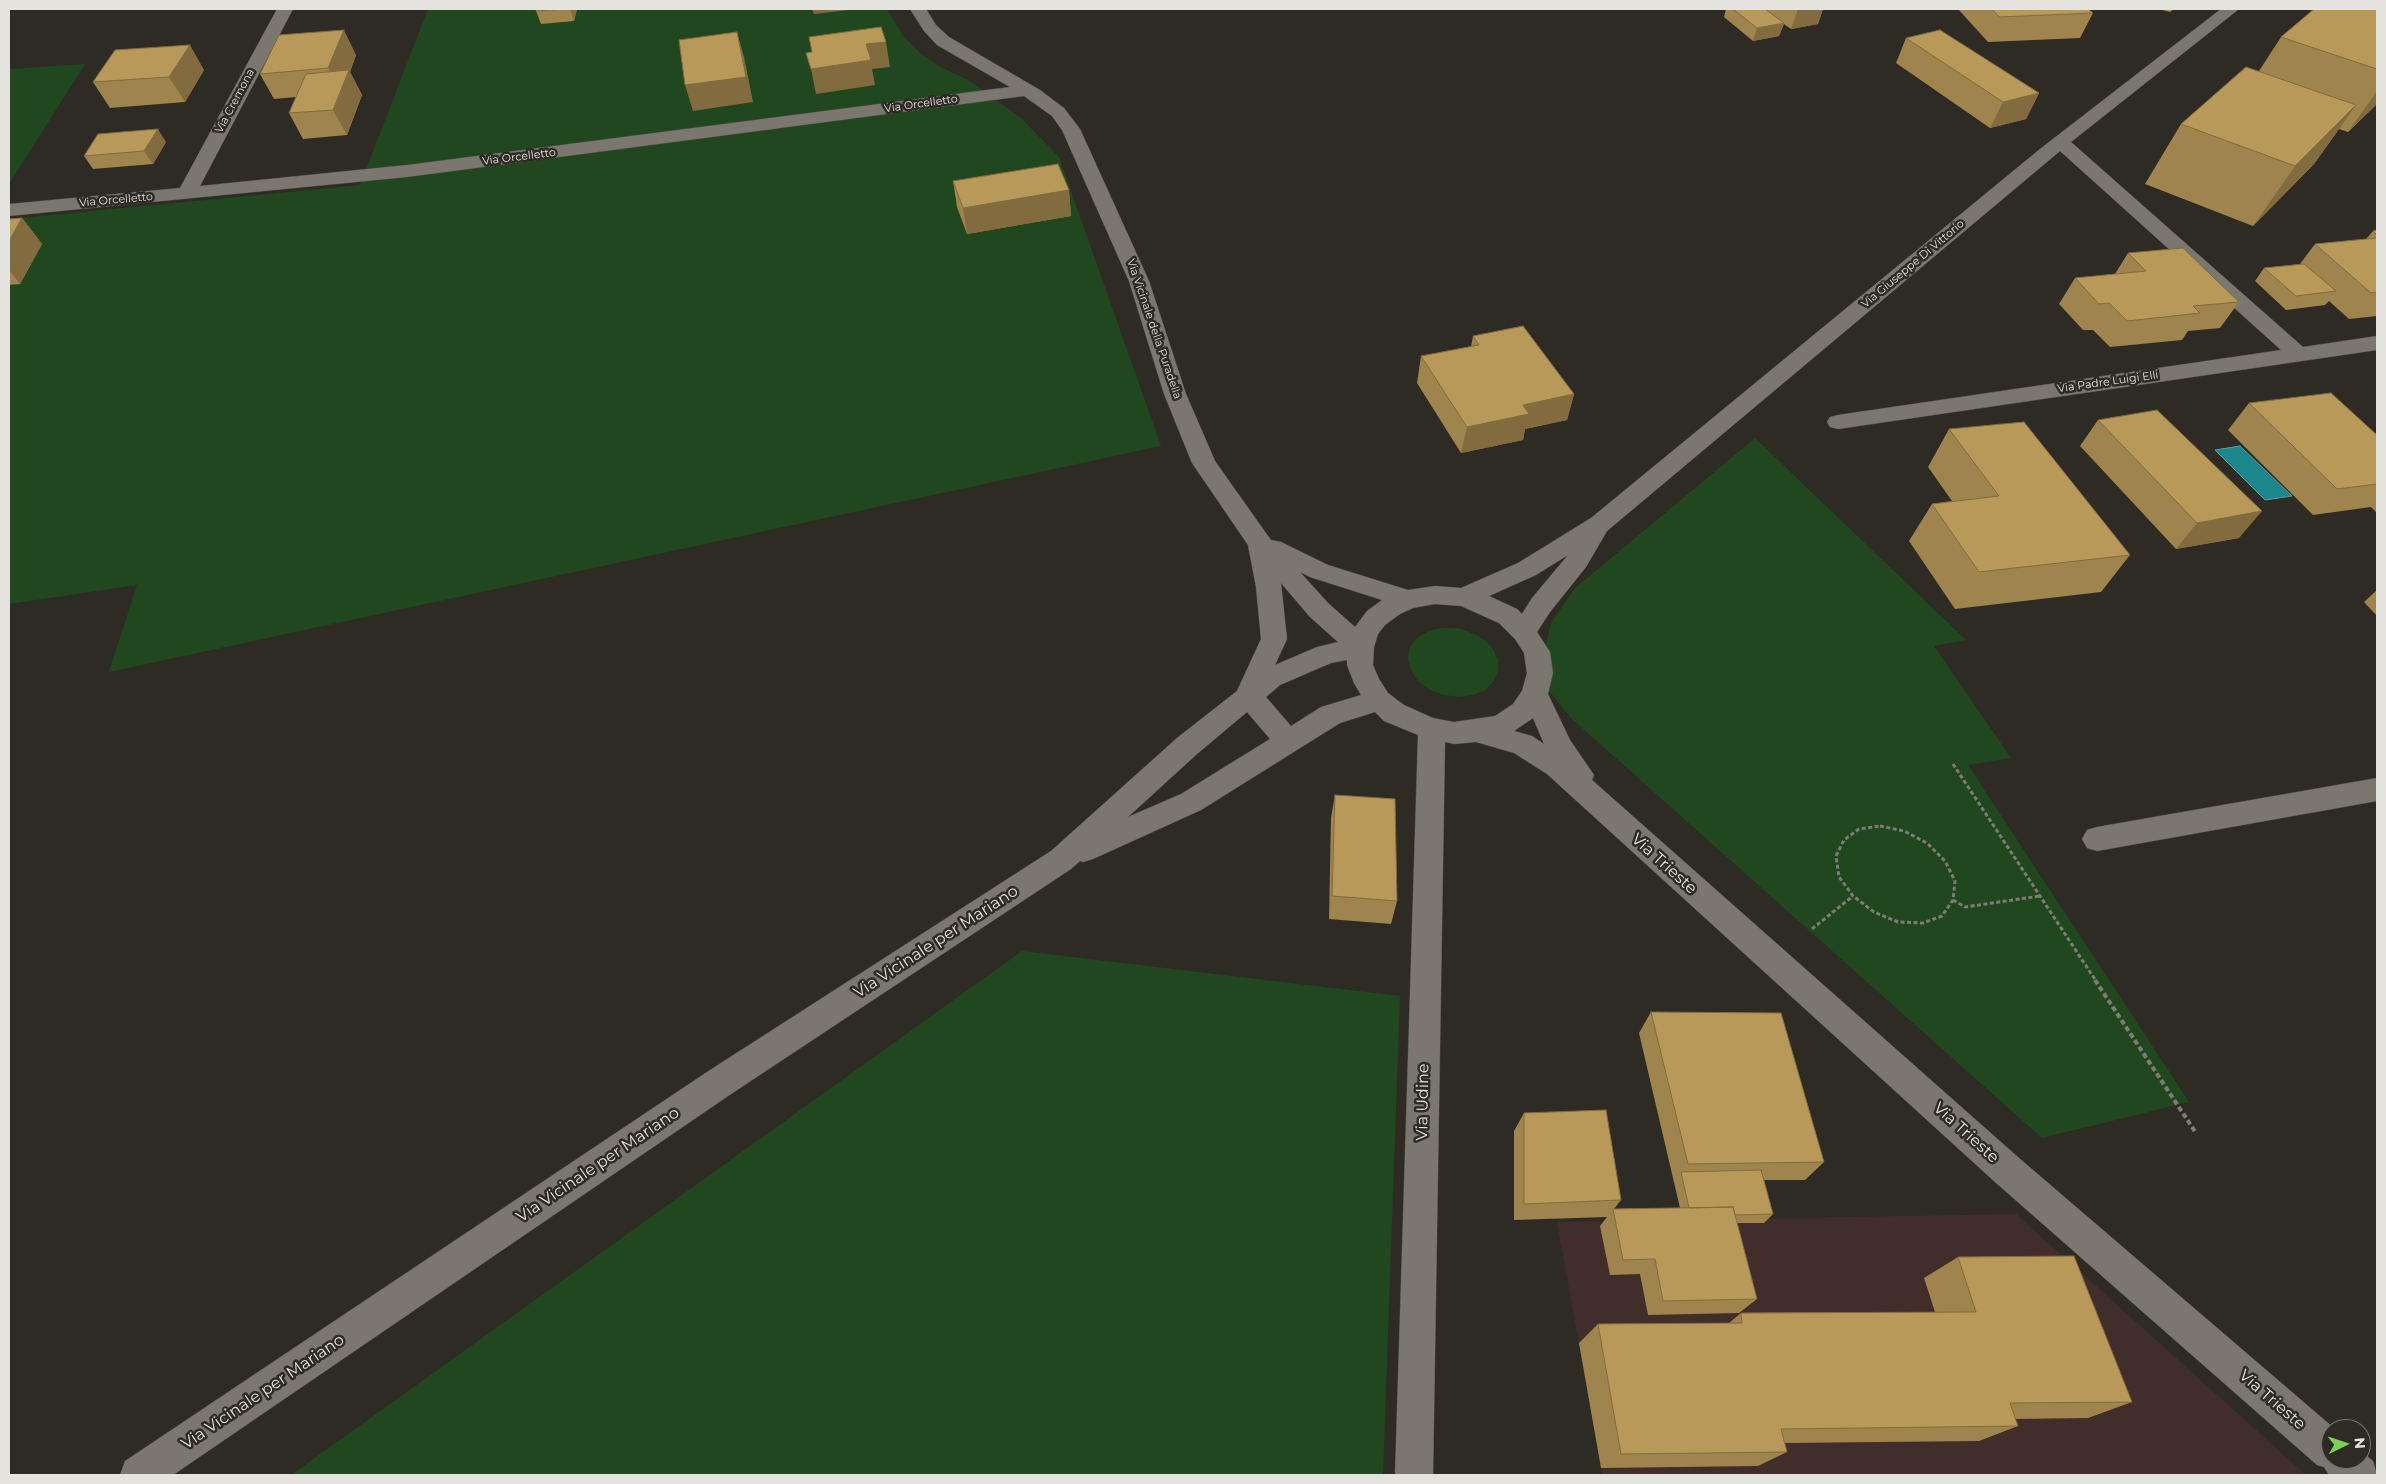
<!DOCTYPE html>
<style>
body{margin:0}
#map{position:relative;width:2386px;height:1484px;overflow:hidden;background:#2e2b24;font-family:Montserrat,sans-serif}
canvas{display:block}
.frame{position:absolute;inset:0;border:10px solid #e5e3de;pointer-events:none}
.north{position:absolute;left:2321px;top:1419px;width:50px;height:50px;box-sizing:border-box;background:#2e2b24;border:1px solid #77756e;border-radius:50%;rotate:86deg;font-size:14px;font-weight:700;line-height:20px;text-align:center;color:#e5e3de}
.north::after{content:'';display:block;margin:auto;width:18px;height:22px;background:#7ad157;clip-path:polygon(50% 0,100% 100%,50% 72%,0 100%)}
</style>
<div id="map">
<canvas width="2386" height="1484"></canvas>
<div class="frame"></div>
<div class="north">N</div>
</div>
<script>
const ctx = document.querySelector('canvas').getContext('2d');
ctx.lineJoin = 'round';
function fill(path, color) {
  ctx.fillStyle = color;
  ctx.fill(path, 'evenodd');
}
function shape(rows) {
  const path = new Path2D();
  for (const r of rows) {
    path.moveTo(r[0], r[1]);
    for (let i = 2; i < r.length; i += 2) path.lineTo(r[i], r[i + 1]);
  }
  return path;
}
function trace(path, color, width, dash) {
  ctx.strokeStyle = color;
  ctx.lineWidth = width;
  ctx.lineCap = dash ? 'butt' : 'round';
  ctx.setLineDash(dash || []);
  ctx.stroke(path);
}
function drawText(font, color, halo, rows, align = 'center') {
  ctx.font = font + ' Montserrat,sans-serif';
  ctx.lineWidth = 5;
  ctx.setLineDash([]);
  ctx.textBaseline = 'middle';
  ctx.strokeStyle = halo;
  ctx.fillStyle = color;
  for (const [text, x, y, turn = 0] of rows) {
    ctx.save();
    ctx.translate(x, y);
    ctx.rotate((+turn || 0) * Math.PI / 180);
    ctx.textAlign = isNaN(turn) ? turn : align;
    if (halo) ctx.strokeText(text, 0, 0);
    ctx.fillText(text, 0, 0);
    ctx.restore();
  }
}
fill(shape([
 [2016,1214,2306,1475,1602,1475,1557,1222]
]), '#412d2a');
fill(shape([
 [428,9,887,9,903,36,920,53,939,66,970,81,1021,118,1059,157,1161,446,109,672,137,585,9,604,9,219,360,185],
 [85,64,9,184,9,69],
 [1755,438,1966,640,1934,646,2011,758,1968,765,2189,1102,2042,1138,1572,719,1549,691,1542,660,1551,623,1575,588],
 [1442,628,1458,628,1472,633,1485,640,1493,649,1498,660,1498,671,1494,681,1485,690,1473,695,1459,697,1444,695,1430,690,1418,681,1411,670,1408,659,1410,647,1417,638,1428,631],
 [1022,951,1400,996,1383,1475,291,1475]
]), '#21471e');
const water = shape([
 [2240,446,2292,496,2265,500,2215,450,2240,446]
]);
fill(water, '#1b878c');
trace(water, '#58a3a5', 1);
const minor = shape([
 [277,9,293,9,200,186,407,165,1010,87,937,45,924,31,910,9,926,9,936,25,949,37,1040,90,1064,108,1080,129,1149,281,1186,394,1215,461,1268,536,1271,540,1281,542,1328,565,1408,590,1435,586,1461,588,1518,563,1591,518,2040,149,2221,9,2239,9,2071,142,2303,347,2377,336,2377,350,1838,429,1830,427,1827,422,1830,417,1838,415,2281,350,2060,151,1607,531,1586,567,1550,612,1537,632,1550,652,1553,673,1548,694,1570,740,1594,775,1592,780,2019,1158,2335,1429,2331,1429,2331,1459,2361,1459,2361,1451,2373,1461,2377,1475,2329,1475,2324,1467,2317,1465,1995,1182,1547,774,1514,753,1476,742,1454,744,1445,742,1433,1475,1395,1475,1418,735,1384,721,1375,712,1340,723,1201,810,1093,859,1083,862,1080,861,1071,869,731,1094,173,1475,120,1475,125,1461,707,1072,1051,851,1177,738,1237,691,1261,639,1256,587,1248,545,1192,463,1164,394,1129,281,1062,130,1052,116,1024,96,407,177,9,216,9,204,180,188,277,9],
 [1568,555,1532,598,1522,614,1517,609,1489,596,1536,575,1568,555],
 [1300,572,1310,577,1382,600,1367,611,1355,627,1328,603,1300,572],
 [1281,583,1310,617,1338,642,1317,647,1275,665,1287,639,1281,583],
 [1435,604,1461,606,1499,623,1515,639,1524,653,1527,673,1522,691,1513,704,1495,716,1454,722,1433,718,1404,705,1388,693,1379,679,1373,665,1374,647,1378,634,1385,625,1400,614,1413,608,1435,604],
 [1347,660,1347,665,1354,683,1361,695,1321,707,1291,726,1266,697,1280,685,1331,663,1347,660],
 [1247,712,1270,739,1181,794,1128,817,1197,754,1247,712],
 [1533,718,1544,744,1532,736,1514,731,1533,718],
 [2377,778,2377,801,2097,851,2087,848,2082,839,2087,830,2097,827,2377,778]
]);
trace(minor, '#4d4943', 1);
trace(shape([
 [1953,764,2096,981],
 [1880,826,1904,831,1927,843,1945,861,1955,881,1953,900,1942,916,1923,923,1898,922,1874,912,1853,896,1839,877,1836,856,1844,840,1859,829,1880,826],
 [1953,900,1965,907,2040,896],
 [1812,929,1853,896]
]), '#7f7c76', 3, [4, 2.5]);
trace(shape([
 [2095,980,2196,1133]
]), '#7f7c76', 4, [5, 3]);
fill(minor, '#7b776f');
fill(shape([
 [537,9,577,9,574,21,541,24,536,11],
 [1726,9,1823,9,1818,24,1791,29,1784,24,1779,36,1753,41,1724,17],
 [1958,9,2088,9,2093,13,2080,38,1988,42],
 [2158,9,2174,9,2170,12],
 [2377,9,2377,104,2348,132,2339,129,2314,164,2253,226,2145,184,2181,124,2259,71,2281,37],
 [1906,38,2039,93,2026,119,1990,128,1896,63],
 [356,55,350,72,362,95,347,135,303,139,289,113,296,97,274,99,260,74],
 [204,70,185,102,110,108,93,82],
 [166,142,153,164,93,169,84,156],
 [953,181,1069,190,1071,216,967,234,957,207],
 [22,218,42,244,20,284,9,285,9,219],
 [2377,230,2377,316,2349,319,2329,301,2325,305,2286,310,2255,281,2264,268,2300,264,2315,244,2366,239,2373,231],
 [2128,253,2239,302,2220,328,2188,331,2182,340,2110,347,2093,330,2083,330,2059,304,2075,278,2115,274],
 [1473,336,1574,394,1567,420,1525,429,1523,440,1461,453,1417,383,1421,356,1471,347],
 [2249,403,2377,435,2377,513,2371,507,2313,515,2228,430],
 [2098,420,2239,538,2176,549,2080,446],
 [1949,429,2130,555,2101,592,1955,609,1909,541,1932,504,1952,501,1928,467],
 [2377,590,2377,616,2364,602],
 [1335,795,1397,901,1391,924,1329,919,1331,818],
 [1651,1012,1824,1162,1805,1180,1764,1180,1773,1214,1764,1223,1737,1223,1757,1299,1739,1313,1648,1315,1640,1274,1610,1275,1600,1226,1607,1217,1514,1220,1514,1131,1524,1113,1621,1200,1614,1209,1680,1208,1639,1033],
 [1958,1257,2132,1402,2088,1418,2015,1419,2018,1426,1979,1441,1785,1443,1787,1452,1758,1466,1601,1468,1579,1343,1598,1324,1729,1323,1741,1313,1935,1312,1924,1278]
]), '#9f844d');
fill(shape([
 [570,9,577,9,574,21],
 [812,9,857,9,814,14],
 [1798,9,1823,9,1818,24,1791,29],
 [1784,23,1779,36,1753,41,1757,28],
 [344,30,356,55,350,72,362,95,347,135,333,110,341,91,328,68],
 [737,32,744,57,753,102,693,111,685,85],
 [886,42,890,67,872,69,875,85,816,94,811,69,866,44],
 [190,45,204,70,185,102,169,77],
 [2377,91,2377,104,2348,132],
 [2039,93,2026,119,1990,128,2003,102],
 [2356,105,2314,164,2253,226,2295,166],
 [158,129,166,142,153,164,144,151],
 [1069,190,1071,216,967,234,963,208],
 [22,218,42,244,20,284,9,270,9,241],
 [1574,394,1567,420,1525,429,1523,440,1461,453,1467,427,1523,405],
 [2262,511,2239,538,2176,549,2197,523]
]), '#826b3e');
const building = shape([
 [537,9,565,9,536,11,537,9],
 [1733,9,1765,9,1784,23,1757,28,1733,9],
 [1992,9,2088,9,2093,13,1999,17,1992,9],
 [2314,9,2377,9,2377,69,2281,37,2314,9],
 [881,27,886,42,866,44,871,60,811,69,806,53,812,52,809,37,881,27],
 [344,30,328,68,260,74,279,35,344,30],
 [1940,30,2039,93,2003,102,1906,38,1940,30],
 [737,32,746,77,685,85,679,40,737,32],
 [190,45,169,77,93,82,115,50,190,45],
 [2246,67,2356,105,2295,166,2181,124,2246,67],
 [349,70,333,110,289,113,306,74,349,70],
 [158,129,144,151,84,156,98,134,158,129],
 [1058,164,1069,190,963,208,953,181,1058,164],
 [22,218,9,241,9,219,22,218],
 [2377,230,2377,235,2373,231,2377,230],
 [2377,238,2377,292,2371,293,2315,244,2377,238],
 [2183,248,2239,302,2193,306,2200,313,2127,321,2109,303,2099,304,2075,278,2146,271,2128,253,2183,248],
 [2304,264,2336,291,2296,296,2264,268,2304,264],
 [1523,326,1574,394,1523,405,1529,414,1467,427,1421,356,1479,345,1473,336,1523,326],
 [2331,393,2377,435,2377,484,2337,489,2249,403,2331,393],
 [2157,410,2262,511,2197,523,2098,420,2157,410],
 [2024,422,2130,555,1979,572,1932,504,1999,496,1949,429,2024,422],
 [1335,795,1395,799,1397,901,1332,896,1335,795],
 [1651,1012,1781,1013,1824,1162,1688,1164,1651,1012],
 [1606,1110,1621,1200,1524,1204,1524,1113,1606,1110],
 [1761,1170,1773,1214,1735,1215,1733,1207,1689,1208,1681,1172,1761,1170],
 [1733,1207,1757,1299,1663,1301,1655,1259,1623,1260,1613,1209,1733,1207],
 [2074,1256,2132,1402,2010,1403,2018,1426,1781,1429,1787,1452,1621,1454,1598,1324,1742,1323,1741,1313,1976,1312,1958,1257,2074,1256]
]);
fill(building, '#b99959');
trace(building, '#826b3e', 1);
drawText('11px', '#e5e3de', '#2e2b24', [
 ["Via Cremona",235,101,-62],
 ["Via Orcelletto",921,104,-8],
 ["Via Orcelletto",519,157,-7],
 ["Via Orcelletto",116,200,-5],
 ["Via Giuseppe Di Vittorio",1913,264,-40],
 ["Via Vicinale della Puradella",1154,329,71],
 ["Via Padre Luigi Elli",2108,382,-8]
]);
drawText('16px', '#e5e3de', '#2e2b24', [
 ["Via Trieste",1664,864,42],
 ["Via Vicinale per Mariano",936,942,-33],
 ["Via Udine",1423,1102,-89],
 ["Via Trieste",1966,1133,42],
 ["Via Vicinale per Mariano",598,1165,-34],
 ["Via Vicinale per Mariano",263,1392,-34],
 ["Via Trieste",2272,1400,41]
]);
</script>
